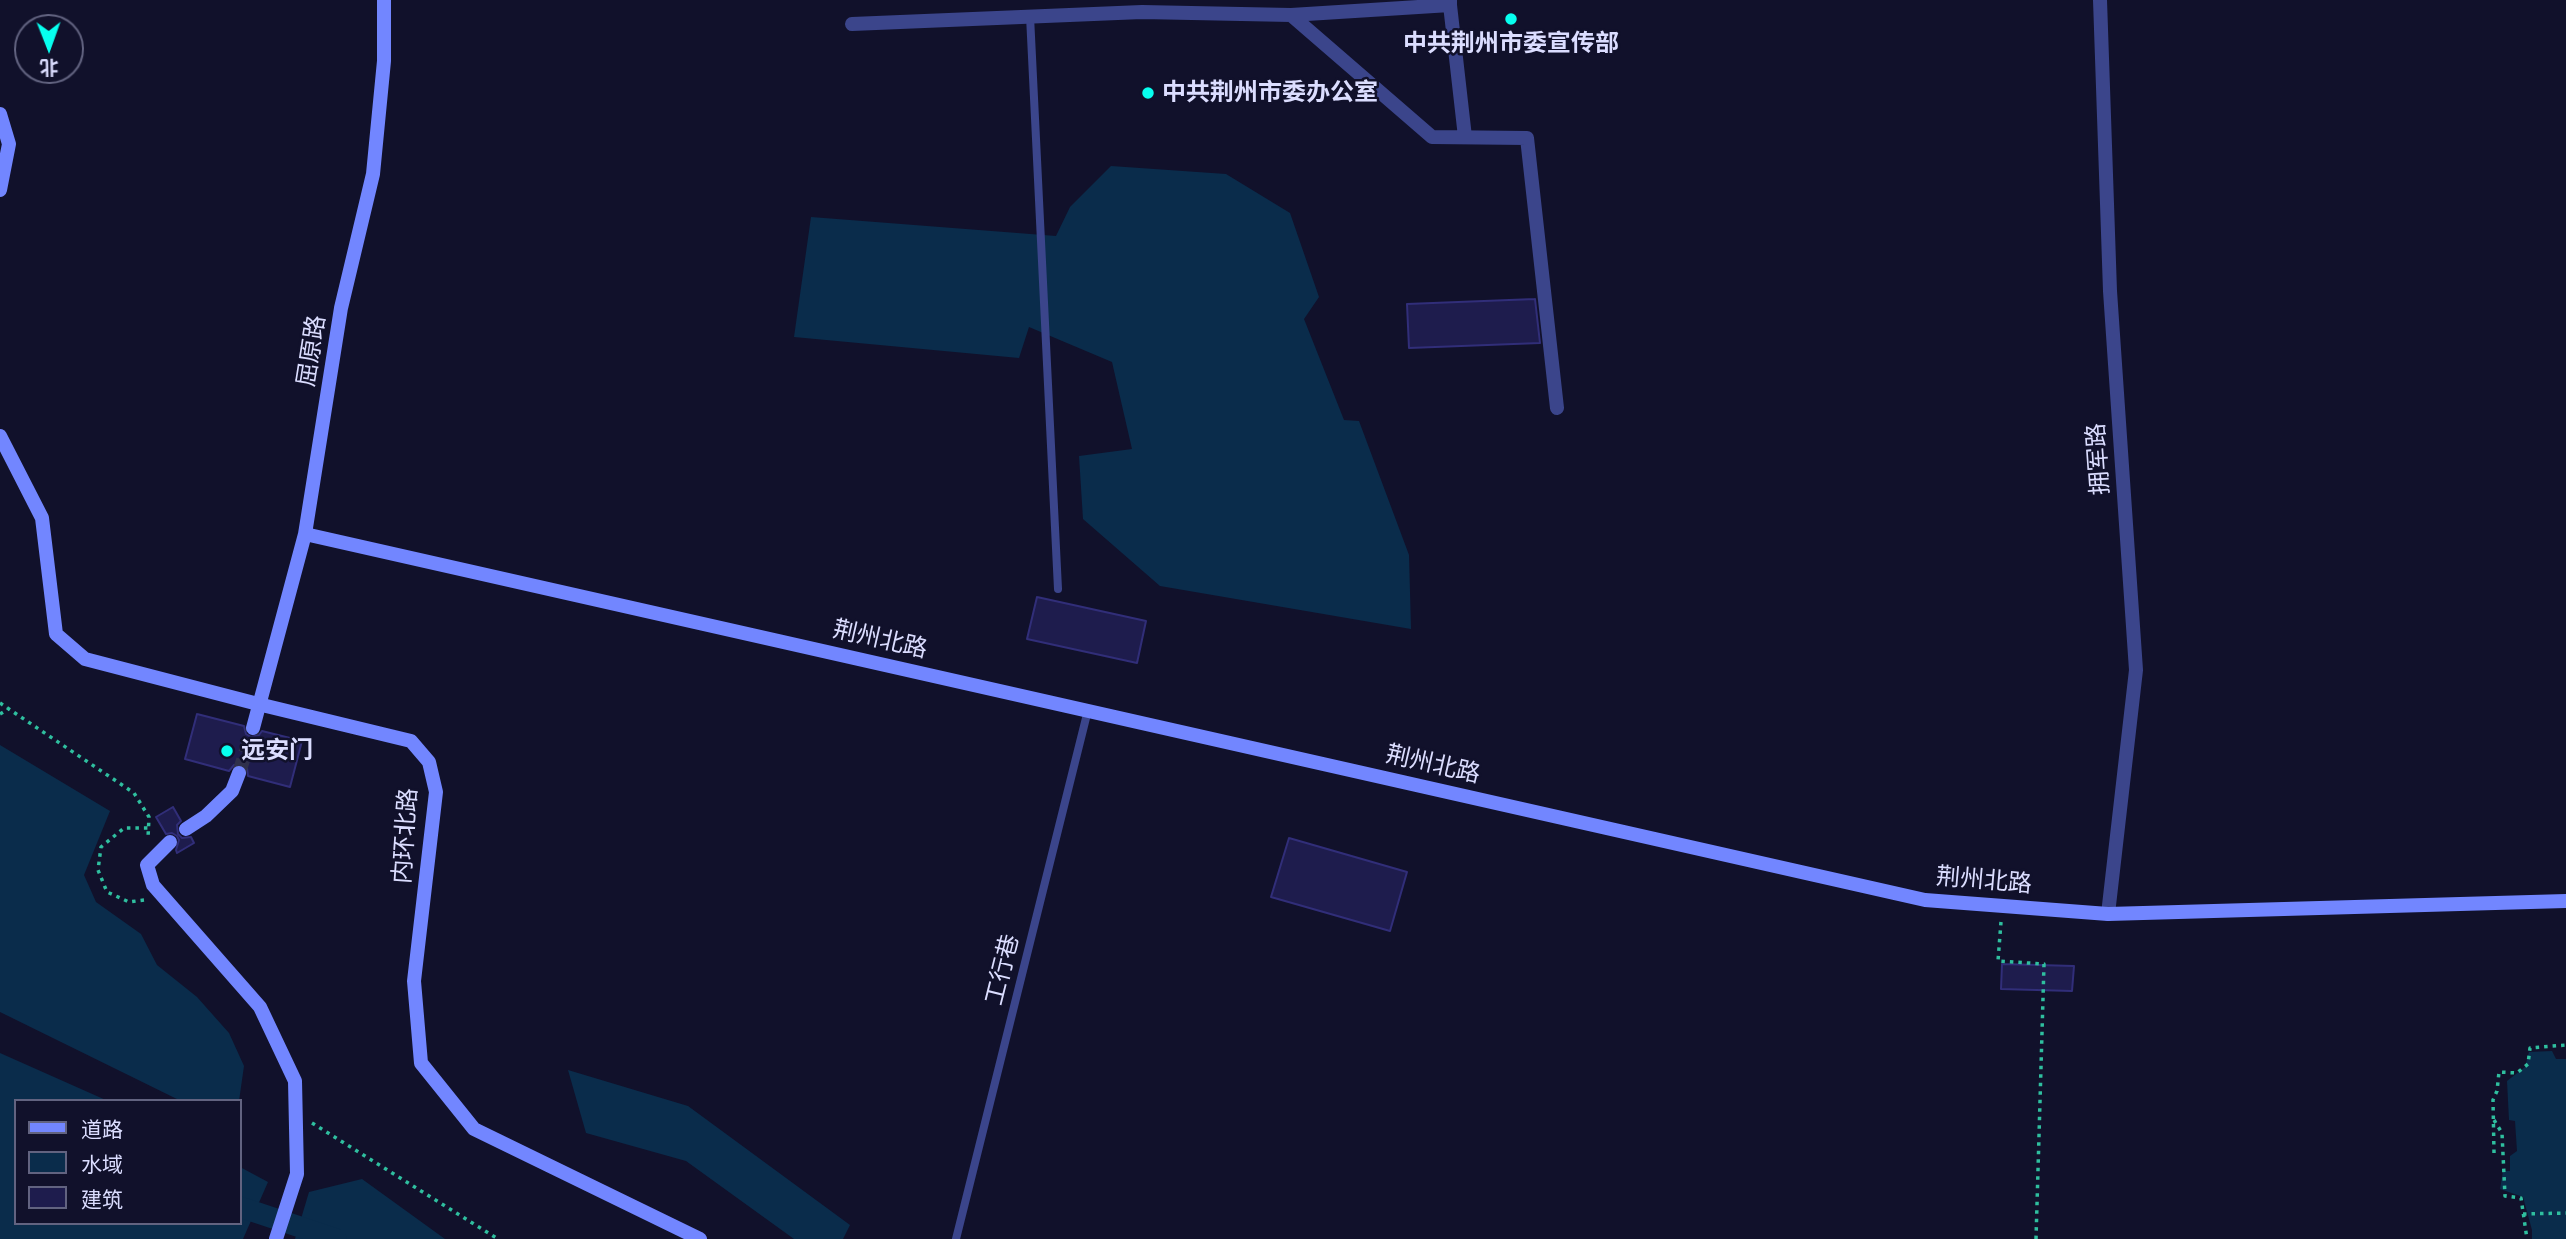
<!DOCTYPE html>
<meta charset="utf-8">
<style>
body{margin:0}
#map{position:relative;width:2566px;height:1239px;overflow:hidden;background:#11112b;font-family:"PT Sans","Noto Sans SC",sans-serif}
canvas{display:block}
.legend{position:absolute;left:14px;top:1099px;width:228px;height:126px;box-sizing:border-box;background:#11112b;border:2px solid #626380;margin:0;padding:9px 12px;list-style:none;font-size:21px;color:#dbddff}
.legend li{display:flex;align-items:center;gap:14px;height:35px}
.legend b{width:35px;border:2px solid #626380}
.north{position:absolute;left:14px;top:14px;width:70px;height:70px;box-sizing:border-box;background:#11112b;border:2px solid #626380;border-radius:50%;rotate:179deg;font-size:19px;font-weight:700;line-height:28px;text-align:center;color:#dbddff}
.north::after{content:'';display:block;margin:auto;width:24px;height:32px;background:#07ffef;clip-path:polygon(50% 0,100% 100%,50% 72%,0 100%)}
</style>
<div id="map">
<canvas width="2566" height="1239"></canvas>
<ul class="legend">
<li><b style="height:9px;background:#7286ff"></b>道路</li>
<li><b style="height:19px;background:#0a2c4b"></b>水域</li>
<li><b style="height:19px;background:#1e1c4d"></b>建筑</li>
</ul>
<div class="north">北</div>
</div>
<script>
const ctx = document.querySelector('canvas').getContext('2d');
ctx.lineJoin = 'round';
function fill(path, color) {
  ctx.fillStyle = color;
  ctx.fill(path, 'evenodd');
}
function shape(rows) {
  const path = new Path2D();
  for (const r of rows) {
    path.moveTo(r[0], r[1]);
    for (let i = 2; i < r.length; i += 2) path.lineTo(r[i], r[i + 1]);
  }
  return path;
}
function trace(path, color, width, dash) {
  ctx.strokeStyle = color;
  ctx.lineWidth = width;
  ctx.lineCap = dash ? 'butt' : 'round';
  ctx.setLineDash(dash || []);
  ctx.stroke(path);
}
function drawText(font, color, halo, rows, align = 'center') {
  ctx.font = font + ' "PT Sans","Noto Sans SC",sans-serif';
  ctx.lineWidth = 5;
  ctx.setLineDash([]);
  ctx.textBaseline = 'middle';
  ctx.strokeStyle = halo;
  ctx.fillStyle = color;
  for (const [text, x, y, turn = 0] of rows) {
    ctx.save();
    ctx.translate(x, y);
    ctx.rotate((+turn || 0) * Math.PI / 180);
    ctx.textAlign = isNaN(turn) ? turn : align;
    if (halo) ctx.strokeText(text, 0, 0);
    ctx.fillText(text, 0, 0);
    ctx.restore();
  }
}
fill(shape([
 [1111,166,1226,174,1290,213,1319,297,1304,319,1344,420,1359,421,1409,555,1411,629,1160,586,1083,519,1079,456,1132,449,1112,362,1029,327,1019,358,794,337,811,217,1056,236,1070,207],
 [0,745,110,811,84,875,96,902,141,934,157,965,197,997,229,1033,244,1066,239,1101,181,1101,0,1012],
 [2552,1051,2556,1059,2566,1059,2566,1239,2532,1239,2532,1230,2523,1197,2500,1189,2503,1171,2510,1171,2510,1156,2517,1151,2515,1121,2509,1120,2507,1081,2525,1067,2529,1052],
 [0,1053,108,1101,16,1101,16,1223,240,1223,240,1167,268,1182,243,1239,0,1239],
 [568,1070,688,1106,850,1225,843,1239,794,1239,686,1161,586,1133],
 [362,1179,445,1239,446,1239,295,1239,309,1192]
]), '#0a2c4b');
trace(shape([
 [240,1207,336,1239]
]), '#0a2c4b', 21);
const building = shape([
 [1535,299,1540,343,1409,348,1407,304,1535,299],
 [1037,597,1146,621,1137,663,1027,639,1037,597],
 [197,714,244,726,246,734,251,737,259,735,262,731,302,741,290,787,248,776,247,768,242,764,234,765,229,771,185,759,197,714],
 [173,807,181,821,177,825,178,834,182,838,191,837,194,843,177,853,176,850,179,840,177,836,172,833,166,834,156,817,173,807],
 [1289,838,1407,872,1390,931,1271,897,1289,838],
 [2002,964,2074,966,2072,991,2001,989,2002,964]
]);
fill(building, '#1e1c4d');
trace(building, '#312e79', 2);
trace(shape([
 [239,773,253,728]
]), '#2f304b', 14, [14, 7]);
trace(shape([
 [0,703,134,793,149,817,148,838],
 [0,714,8,709],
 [144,900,129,902,107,892,98,870,101,847,124,828,149,828],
 [2001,922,1998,961,2044,964,2036,1239],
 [2494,1120,2502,1133,2505,1196,2521,1198,2527,1239],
 [312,1123,498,1239],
 [2494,1153,2493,1100,2497,1091,2499,1072,2517,1073,2528,1064,2530,1048,2566,1045],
 [2523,1214,2566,1213]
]), '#2fbf9f', 3.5, [3.5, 5]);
trace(shape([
 [1030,16,1058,589],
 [956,1239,1088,710]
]), '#3b458b', 8);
trace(shape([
 [2100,0,2110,291,2136,670,2108,914],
 [1450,5,1465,137],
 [1291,15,1432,137,1527,138,1557,408],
 [852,24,1142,12,1291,15,1450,5,1450,0]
]), '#3b458b', 14);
trace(shape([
 [0,114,9,144,0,190],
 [0,436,42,518,56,634,85,659,258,704,411,741,429,762,436,792,414,981,421,1063,474,1129,700,1239],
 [305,534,1925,900,2108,914,2566,901],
 [253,728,305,534,341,308,373,174,384,61,384,0],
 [186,829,206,816,232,791,239,773],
 [170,842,147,865,153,885,260,1007,295,1081,297,1174,276,1239]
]), '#7286ff', 14);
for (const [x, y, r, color] of [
 [1511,19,7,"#07ffef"],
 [1148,93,7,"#07ffef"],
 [227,751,7,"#07ffef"]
]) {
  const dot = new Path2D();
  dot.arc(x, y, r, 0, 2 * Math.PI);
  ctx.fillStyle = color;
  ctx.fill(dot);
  trace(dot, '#11112b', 2.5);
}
drawText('bold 24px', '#dbddff', '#11112b', [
 ["中共荆州市委宣传部",1511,44,"center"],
 ["中共荆州市委办公室",1162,93],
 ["远安门",241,751]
], 'left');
drawText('24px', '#dbddff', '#11112b', [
 ["屈原路",312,351,-81],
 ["拥军路",2099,459,-94],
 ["荆州北路",880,640,13],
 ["荆州北路",1433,765,13],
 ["内环北路",406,836,-86],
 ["荆州北路",1984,881,5],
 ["工行巷",1003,970,-76]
]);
</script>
